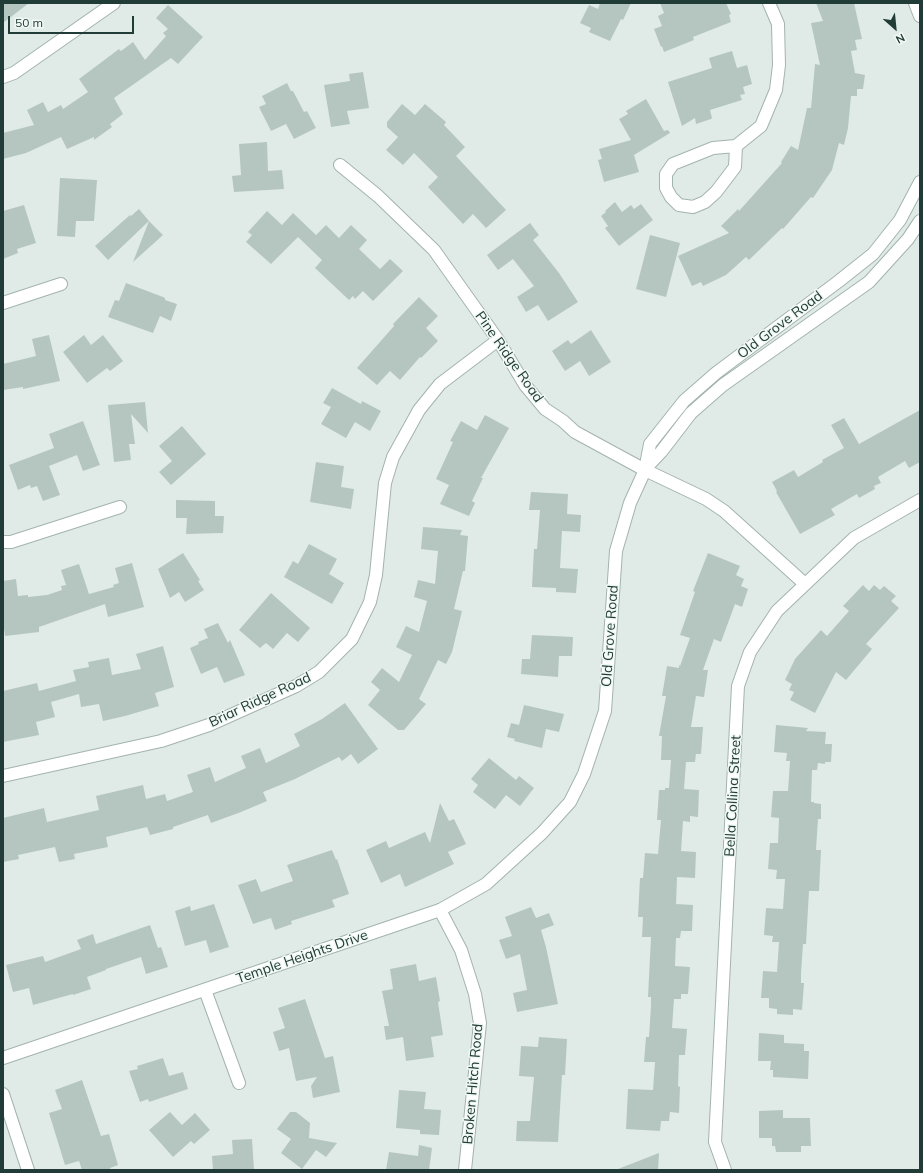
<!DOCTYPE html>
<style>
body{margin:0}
#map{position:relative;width:923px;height:1173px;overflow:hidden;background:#e0ebe7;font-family:Mulish,sans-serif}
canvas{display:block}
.frame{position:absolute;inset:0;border:4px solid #213b36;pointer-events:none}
.north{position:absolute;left:875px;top:8px;width:40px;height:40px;-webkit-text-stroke:3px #f0f8f4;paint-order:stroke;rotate:153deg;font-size:11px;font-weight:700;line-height:16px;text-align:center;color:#213b36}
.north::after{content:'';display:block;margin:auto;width:14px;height:18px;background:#213b36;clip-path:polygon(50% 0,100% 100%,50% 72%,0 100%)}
.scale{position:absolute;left:8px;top:16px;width:126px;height:18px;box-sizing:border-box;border:2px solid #213b36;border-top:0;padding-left:5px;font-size:12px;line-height:14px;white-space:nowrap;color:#213b36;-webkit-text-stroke:3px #f0f8f4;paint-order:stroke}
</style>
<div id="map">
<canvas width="923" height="1173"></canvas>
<div class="frame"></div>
<div class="north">N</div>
<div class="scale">50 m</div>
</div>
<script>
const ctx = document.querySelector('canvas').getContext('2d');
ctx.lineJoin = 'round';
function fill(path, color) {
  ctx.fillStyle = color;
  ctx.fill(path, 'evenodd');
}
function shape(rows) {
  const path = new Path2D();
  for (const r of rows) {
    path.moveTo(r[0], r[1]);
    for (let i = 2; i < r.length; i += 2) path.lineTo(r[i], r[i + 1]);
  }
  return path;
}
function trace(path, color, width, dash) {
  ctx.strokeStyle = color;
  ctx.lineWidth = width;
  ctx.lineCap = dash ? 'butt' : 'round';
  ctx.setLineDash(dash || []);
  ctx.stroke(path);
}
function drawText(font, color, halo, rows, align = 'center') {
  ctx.font = font + ' Mulish,sans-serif';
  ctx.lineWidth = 3;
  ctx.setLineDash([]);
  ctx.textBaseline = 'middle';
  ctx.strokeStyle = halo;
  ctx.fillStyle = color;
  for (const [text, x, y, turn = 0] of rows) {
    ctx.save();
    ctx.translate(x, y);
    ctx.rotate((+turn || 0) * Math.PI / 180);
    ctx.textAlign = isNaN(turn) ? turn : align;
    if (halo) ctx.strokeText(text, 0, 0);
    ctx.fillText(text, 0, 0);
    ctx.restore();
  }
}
fill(shape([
 [3,3,29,3,3,23],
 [600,3,631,3,623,20,621,19,610,41,589,32,591,28,580,23,589,5,598,9],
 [660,3,726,3,731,14,729,15,731,22,693,37,694,40,664,52,662,46,661,47,654,29,662,26,658,16,664,13],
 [816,3,854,3,862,39,855,40,857,50,851,51,855,73,865,75,863,89,857,89,857,96,851,96,848,128,844,145,839,143,832,170,813,198,811,197,783,229,782,228,749,260,746,257,726,275,703,286,701,282,692,286,678,256,729,233,721,226,738,209,739,211,782,163,781,162,791,146,798,150,807,108,811,108,815,64,820,65,811,23,823,21],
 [168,5,203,37,178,64,171,58,114,98,123,114,110,124,112,127,94,140,94,137,67,149,61,137,26,153,3,159,3,133,34,125,27,110,43,102,48,112,61,105,63,109,88,92,79,79,119,49,121,51,133,42,145,60,166,36,163,33,168,29,156,18],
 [732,51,737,68,747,65,752,84,743,87,745,94,740,95,742,100,710,110,712,118,711,119,696,124,695,118,682,126,668,82,712,68,709,58],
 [363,72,369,108,347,111,350,124,331,127,324,85,350,81,349,74],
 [287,83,291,91,293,91,304,112,307,111,316,128,294,139,286,124,271,131,259,107,266,104,262,96],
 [646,99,664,131,668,130,670,133,634,155,639,172,604,182,598,160,602,159,599,149,631,140,619,119,628,114,626,111],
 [402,104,415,115,425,104,446,122,444,125,465,147,456,156,506,210,486,228,473,214,463,224,428,187,438,177,414,153,403,165,386,150,398,137,387,127,387,122],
 [267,142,268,171,282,170,284,189,234,192,232,176,241,175,239,144],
 [60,178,97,180,94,221,76,221,75,237,57,236],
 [615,202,622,212,631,205,634,209,641,204,653,220,619,246,605,228,608,226,601,216,606,212,605,211],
 [24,205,36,243,17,249,18,253,3,259,3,211],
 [139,209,149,221,108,260,95,246,130,215,131,216],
 [267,211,282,225,293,213,316,235,326,225,339,238,351,225,367,240,359,249,380,269,390,259,403,271,373,301,363,291,355,299,353,296,349,300,315,268,322,260,298,237,271,264,246,242,252,235,248,232],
 [149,221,163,235,133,262],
 [530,223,539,235,533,240,559,273,578,302,548,321,538,305,526,312,517,297,534,286,513,259,498,270,487,255],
 [650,235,680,243,666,297,636,289],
 [126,283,163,297,165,298,165,300,177,304,171,321,160,316,153,333,108,317,115,300,119,301],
 [419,297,438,316,426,328,438,341,421,358,420,357,400,380,390,371,377,385,357,368,394,326,393,324],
 [591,330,611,362,589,376,580,361,565,371,552,351,568,340,571,344],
 [49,335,60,381,23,389,23,387,3,390,3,364,36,356,32,339],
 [84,335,91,345,103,335,123,361,110,371,107,368,87,383,63,352],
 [332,388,361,404,362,401,381,411,370,431,355,422,346,438,321,424,331,407,323,403],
 [145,402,148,433,131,414,135,444,129,444,131,460,114,462,108,405],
 [920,410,920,462,909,468,905,461,878,477,881,483,874,486,875,489,859,498,857,494,831,509,835,515,800,534,776,492,777,491,772,482,794,470,798,477,823,462,822,460,844,448,831,425,844,418,859,444],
 [485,415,509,428,481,478,483,478,472,501,475,503,469,516,440,504,449,485,436,479,453,442,450,441,461,421,477,430],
 [83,421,100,465,83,471,77,455,49,466,60,495,43,501,37,486,31,488,30,485,18,490,9,465,54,448,49,434],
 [182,426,206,454,171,485,159,472,172,461,159,446],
 [316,462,344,466,341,487,354,489,351,509,310,502],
 [531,492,568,494,567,514,581,515,580,532,562,531,560,568,578,569,576,593,556,592,556,588,532,587,534,549,537,549,540,510,529,510],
 [176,500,215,501,215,516,224,516,223,533,186,534,187,518,176,518],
 [423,527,462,530,460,535,468,536,465,571,463,571,454,609,462,611,452,652,446,664,438,660,419,699,426,704,404,730,398,730,368,705,380,690,371,682,382,668,399,682,412,655,396,647,406,626,419,632,427,601,414,597,418,580,435,584,438,551,421,549],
 [309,544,337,559,329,574,344,583,332,604,284,577,293,561,298,564],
 [183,553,200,580,198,581,204,590,185,602,179,592,170,598,158,569],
 [708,553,740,566,736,575,744,579,741,586,748,589,742,607,735,604,721,642,714,639,703,670,708,670,704,697,696,696,691,727,703,727,701,754,696,754,695,762,686,762,684,789,699,790,698,817,690,816,690,822,683,821,681,851,696,852,695,878,677,877,676,904,693,905,692,931,681,931,680,938,676,938,675,966,690,967,688,994,681,994,681,999,674,999,672,1028,687,1029,685,1055,679,1055,678,1086,680,1087,679,1113,670,1112,669,1121,661,1121,660,1131,626,1129,628,1089,653,1090,655,1062,644,1062,646,1037,649,1037,651,1006,651,997,648,997,651,937,642,937,643,917,638,917,640,878,643,878,645,853,658,854,661,820,657,820,659,790,665,790,665,788,669,788,671,760,661,760,662,736,659,736,666,696,662,696,667,666,679,668,679,665,680,666,690,638,680,635,695,592,693,591],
 [132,563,144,607,108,617,105,604,39,627,39,632,5,636,4,628,3,628,3,581,16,579,18,596,28,595,28,597,47,595,62,590,61,586,66,585,61,570,79,564,89,594,114,587,113,585,119,583,115,568],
 [863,585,869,591,874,585,880,590,884,586,896,596,891,601,899,608,866,644,872,649,846,680,836,672,815,713,790,700,794,692,789,690,792,684,785,680,795,659,821,630,827,636,849,611,843,606],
 [271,593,310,628,298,642,287,633,273,649,266,643,260,648,239,630],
 [218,623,228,643,230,640,245,675,224,683,217,667,201,674,190,648,199,644,198,642,208,638,204,629],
 [532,635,573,637,572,656,559,656,558,677,521,674,522,659,530,659],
 [163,646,174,687,155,693,159,706,125,716,103,721,99,704,81,707,79,694,51,702,55,717,36,722,39,735,3,742,3,691,37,683,39,691,76,681,73,670,89,667,88,662,109,658,112,675,141,669,136,654],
 [345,703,378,749,358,764,351,754,342,761,339,757,295,779,263,792,267,801,241,812,211,823,208,815,173,827,173,829,150,835,147,827,106,837,108,847,74,854,75,859,59,862,55,847,18,855,19,859,3,862,3,818,44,808,47,822,99,810,96,796,143,785,146,799,165,794,167,801,193,792,187,775,210,767,215,782,246,768,241,756,260,748,266,763,300,746,294,734,322,719],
 [524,705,564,714,559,732,546,729,542,748,514,741,515,739,507,737,511,723,519,725],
 [776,725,808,728,806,731,826,732,825,744,832,744,831,762,825,762,825,764,818,763,817,770,812,770,811,802,814,802,814,803,821,804,821,819,818,819,816,850,821,850,819,891,809,891,806,944,803,944,801,974,801,983,804,983,802,1010,793,1009,793,1015,777,1014,777,1009,769,1008,769,998,761,998,763,971,777,972,779,942,772,942,773,936,764,935,766,908,783,909,785,879,776,879,777,870,768,869,770,843,778,843,779,818,771,817,773,791,788,791,790,761,786,761,787,753,774,752],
 [489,758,516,780,519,776,534,788,520,806,506,795,495,809,473,792,478,785,471,779],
 [440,803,449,821,454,819,466,844,448,852,454,864,405,887,400,874,381,883,366,850,386,841,389,848,425,832,430,843],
 [332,850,336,860,337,859,349,894,332,900,335,907,291,921,292,924,275,930,271,918,253,924,238,885,256,879,261,892,293,881,287,865],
 [214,904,229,947,210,953,206,940,185,946,175,911,190,906,191,911],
 [531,907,536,918,549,913,554,925,541,930,546,947,558,1004,517,1012,513,993,527,990,520,954,506,959,499,940,512,936,505,917],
 [150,925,158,948,161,947,168,967,146,974,141,957,106,969,106,970,87,977,91,989,73,995,73,994,33,1005,29,988,13,992,6,965,43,956,45,962,81,949,77,940,93,934,96,944],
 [416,964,419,981,436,977,440,1001,438,1002,443,1035,431,1037,434,1057,406,1061,403,1037,386,1040,384,1026,389,1026,382,991,393,989,390,969],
 [305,999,325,1058,333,1056,340,1092,313,1098,311,1086,317,1077,296,1081,289,1048,279,1051,273,1032,285,1028,278,1008],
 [759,1033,784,1035,784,1043,804,1044,804,1051,809,1051,808,1079,773,1077,773,1070,770,1070,771,1061,758,1061],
 [539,1037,567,1039,565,1075,562,1075,558,1142,516,1141,517,1121,530,1121,534,1077,519,1076,521,1046,538,1047],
 [163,1058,169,1076,183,1072,188,1089,149,1102,148,1099,140,1102,129,1071,138,1069,137,1066],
 [82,1080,101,1136,109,1134,118,1165,110,1168,111,1170,82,1170,79,1161,65,1165,49,1113,62,1109,55,1090],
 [399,1090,426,1092,424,1109,441,1110,439,1135,420,1134,420,1130,396,1128],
 [783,1110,783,1118,810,1118,811,1146,801,1146,801,1152,776,1152,775,1146,772,1146,772,1138,759,1138,759,1111],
 [170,1112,182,1125,195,1113,210,1130,194,1144,191,1141,173,1157,149,1130],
 [290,1112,296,1112,310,1123,309,1138,337,1143,326,1157,316,1150,302,1169,281,1153,291,1139,277,1129],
 [252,1139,254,1170,213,1170,212,1156,233,1154,232,1140],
 [419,1145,432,1148,429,1170,386,1170,389,1152,418,1156],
 [659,1153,658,1170,618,1170,618,1169]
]), '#b5c6c0');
const minor = shape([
 [3,77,14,73,114,3],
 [736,146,735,167,716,192,705,202,693,207,679,205,671,197,666,188,666,174,673,164,713,148,736,146,761,126,776,90,779,65,778,24,769,3],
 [340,165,378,196,434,250,498,340,525,385,545,409,563,421,575,432,645,470,706,499,724,511,805,584],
 [3,303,61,284],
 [3,542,11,542,120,507],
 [3,776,161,741,209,725,296,686,319,672,352,639,370,602,376,575,385,483,393,457,419,410,440,384,498,340],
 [440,910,461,950,475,994,480,1023,465,1170],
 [205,990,239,1083],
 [3,1094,28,1170],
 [725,1170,715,1142,738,686,750,652,777,611,854,538,920,500]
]);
const tertiary = shape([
 [915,3,920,16],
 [645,469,661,452,691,413,723,385,869,282,908,239,920,221],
 [3,1058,440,910,486,884,542,833,570,802,584,774,605,711,616,551,630,503,645,470,650,444,684,401,716,373,839,281,873,254,900,220,920,182]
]);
trace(minor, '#a3b3ae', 14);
trace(tertiary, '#a3b3ae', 14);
trace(minor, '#fff', 12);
trace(tertiary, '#fff', 12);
drawText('14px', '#213b36', '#f0f8f4', [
 ["Old Grove Road",780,325,-37],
 ["Pine Ridge Road",509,357,55],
 ["Old Grove Road",610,636,-86],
 ["Briar Ridge Road",260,700,-25],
 ["Bella Collina Street",733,796,-87],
 ["Temple Heights Drive",302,957,-19],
 ["Broken Hitch Road",473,1084,-85]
]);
</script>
